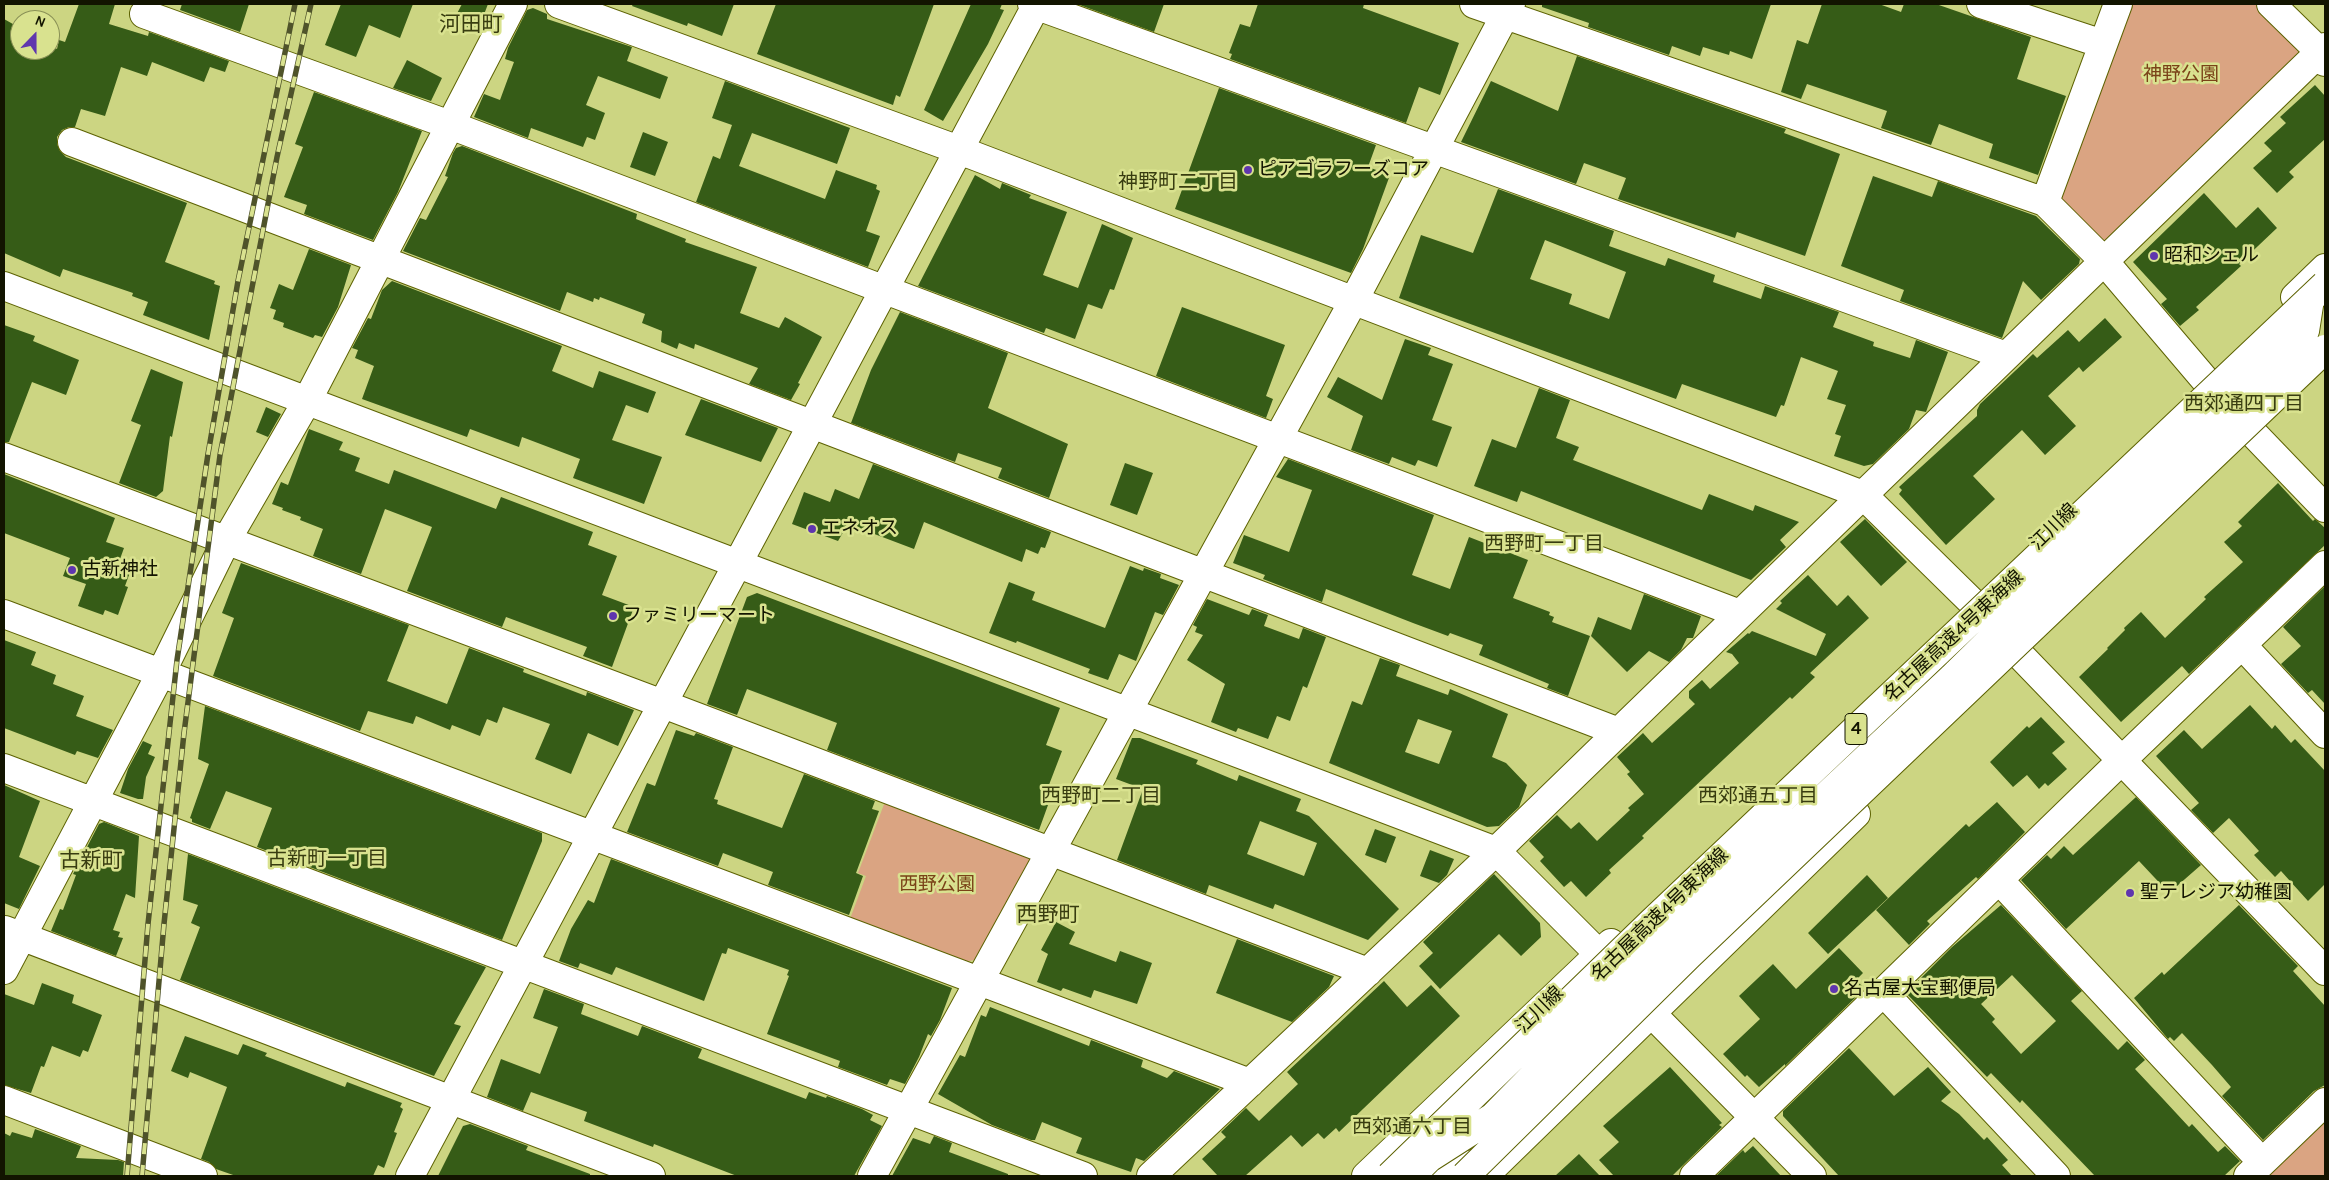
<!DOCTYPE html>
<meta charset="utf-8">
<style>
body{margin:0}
#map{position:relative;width:2329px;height:1180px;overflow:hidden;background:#ccd582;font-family:Karla,sans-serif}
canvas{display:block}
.frame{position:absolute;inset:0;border:5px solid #121400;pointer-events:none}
.north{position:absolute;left:10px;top:10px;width:50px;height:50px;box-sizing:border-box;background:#d9e28f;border:1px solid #899056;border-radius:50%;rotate:22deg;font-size:14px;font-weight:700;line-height:20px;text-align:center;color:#121400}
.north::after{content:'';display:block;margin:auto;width:18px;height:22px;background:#5f36ae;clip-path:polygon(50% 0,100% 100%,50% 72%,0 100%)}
</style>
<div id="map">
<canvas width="2329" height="1180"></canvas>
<div class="frame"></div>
<div class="north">N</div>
</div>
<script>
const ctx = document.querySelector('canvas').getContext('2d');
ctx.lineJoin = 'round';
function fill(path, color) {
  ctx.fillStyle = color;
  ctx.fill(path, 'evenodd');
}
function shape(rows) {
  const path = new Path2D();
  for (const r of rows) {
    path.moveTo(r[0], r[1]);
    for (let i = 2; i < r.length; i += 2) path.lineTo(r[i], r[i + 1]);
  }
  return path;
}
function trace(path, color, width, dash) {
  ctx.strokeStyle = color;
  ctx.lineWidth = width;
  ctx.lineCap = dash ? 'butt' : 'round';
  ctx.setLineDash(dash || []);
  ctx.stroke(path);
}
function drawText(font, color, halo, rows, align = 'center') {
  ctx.font = font + ' Karla,"Noto Sans JP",sans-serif';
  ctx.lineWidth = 5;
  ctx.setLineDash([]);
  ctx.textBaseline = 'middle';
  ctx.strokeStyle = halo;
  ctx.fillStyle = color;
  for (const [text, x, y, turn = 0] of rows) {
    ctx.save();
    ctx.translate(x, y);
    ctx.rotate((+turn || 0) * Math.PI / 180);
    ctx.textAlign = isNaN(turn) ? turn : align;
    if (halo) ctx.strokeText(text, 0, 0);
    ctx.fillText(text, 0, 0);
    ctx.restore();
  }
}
fill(shape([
 [2132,4,2256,4,2298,46,2298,59,2113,241,2099,239,2062,199,2063,189],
 [886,799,1028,853,1032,862,978,959,965,962,850,919,866,876,858,873],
 [2325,1122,2325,1176,2269,1176]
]), '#daa482');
fill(shape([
 [79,4,115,4,109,24,148,36,149,32,229,61,225,72,210,67,204,82,152,62,147,76,121,67,105,116,81,109,75,127,69,127,62,130,57,137,57,144,60,151,66,157,187,203,165,262,215,281,214,284,220,286,209,340,143,315,148,302,132,296,133,293,63,269,60,277,4,253,4,19,20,28,20,50,50,50,50,45,57,49,59,40,65,42],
 [182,4,249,4,240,32,180,10],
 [341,4,413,4,400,38,369,25,356,57,325,45],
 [462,4,488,4,480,25,486,23,480,34,453,21],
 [633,4,734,4,722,36,688,23,687,26,632,6],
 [776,4,934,4,900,97,896,95,893,105,757,54],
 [971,4,1002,4,1000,9,1004,10,988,44,943,121,924,110],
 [1077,4,1164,4,1154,32],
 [1258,4,1364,4,1363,8,1459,43,1440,95,1419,87,1406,123,1230,59,1232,54,1229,53,1240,24,1250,27],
 [1542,4,1771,4,1752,59,1730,51,1729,55,1703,47,1700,56,1672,46,1669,55,1588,27,1589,23,1542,7],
 [1822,4,1879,4,1901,12,1904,4,1936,4,2031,37,2017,79,2066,96,2038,175,1989,158,1993,144,1939,124,1931,145,1881,128,1887,111,1807,84,1801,99,1781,92,1797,40,1808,44],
 [533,8,547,14,547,19,632,47,627,61,668,77,660,99,598,76,586,105,605,113,595,140,587,137,583,147,531,128,528,138,474,117,484,94,500,100,514,62,505,59,508,48,527,10],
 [1577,56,1786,129,1784,133,1840,154,1805,256,1737,232,1735,238,1618,199,1626,178,1584,163,1576,184,1461,142,1491,81,1558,111],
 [407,60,442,78,431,101,393,88],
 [725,81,850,128,837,164,752,133,739,166,825,199,836,170,877,185,876,189,880,191,866,231,880,236,868,267,696,202,713,156,720,159,732,125,712,118],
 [2315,85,2325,96,2325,139,2289,172,2294,177,2277,193,2253,168,2272,151,2264,143,2286,123,2280,117],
 [1219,88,1376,145,1368,167,1390,175,1363,249,1351,273,1175,209],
 [314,92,422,131,398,192,373,240,304,214,307,205,284,197,303,147,295,144],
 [643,132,668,142,655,176,630,167],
 [462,146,637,214,636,219,686,239,685,242,757,267,740,313,779,328,785,317,822,337,798,383,800,384,791,400,749,384,758,368,695,344,694,349,679,343,677,349,661,342,662,331,642,323,645,314,600,297,599,300,594,298,593,302,567,292,560,311,403,251,420,218,426,220,448,177,445,176,453,153,456,148],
 [975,175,1000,189,1002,183,1031,195,1029,198,1067,212,1043,275,1078,288,1102,224,1133,238,1114,290,1110,289,1102,309,1088,304,1075,339,1046,328,1044,333,918,286],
 [1873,176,1932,197,1938,181,2036,216,2080,259,2079,264,2041,300,2023,281,2002,338,1900,301,1904,290,1841,266],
 [1498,189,1614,231,1609,246,1665,266,1668,258,1715,275,1713,282,1761,299,1765,286,1839,312,1833,327,1874,342,1873,346,1910,358,1916,340,1948,352,1926,412,1916,410,1909,429,1873,464,1864,466,1834,456,1841,436,1835,434,1846,405,1827,399,1838,371,1801,357,1784,406,1781,405,1776,417,1682,384,1676,399,1399,298,1421,235,1473,253],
 [1545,240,1626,272,1609,319,1569,304,1572,294,1530,279],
 [2204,193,2236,228,2258,207,2277,228,2239,264,2241,266,2196,307,2199,310,2180,326,2161,304,2167,299,2133,262],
 [309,249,351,265,338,307,322,337,315,335,313,338,283,327,284,323,273,319,276,310,270,308,279,284,293,290],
 [392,281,562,346,552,371,593,388,599,371,656,392,648,413,626,405,612,440,662,457,644,504,573,478,580,459,522,437,519,447,470,429,467,437,362,399,374,366,355,358,358,350,352,348,368,318,371,319,382,290],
 [1182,307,1285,345,1266,396,1273,399,1266,418,1156,376],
 [900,312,1008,353,988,408,1068,444,1049,498,998,478,1002,468,958,453,955,462,851,423,871,370],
 [2105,318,2122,337,2083,372,2079,367,2048,396,2076,426,2045,455,2022,430,1973,476,1995,499,1946,545,1899,494,1902,490,1899,487,1977,416,1977,410,1980,404,2033,354,2037,358,2068,330,2079,342],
 [4,325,35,336,33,341,79,360,66,395,32,382,9,442,4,442],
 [1405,339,1431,348,1428,355,1453,364,1432,420,1452,427,1437,467,1418,460,1415,466,1392,457,1389,464,1351,450,1363,416,1327,397,1338,377,1382,400],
 [151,369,183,382,172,437,170,436,163,491,156,497,119,483,141,425,131,421],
 [1539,388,1570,400,1556,438,1579,447,1573,460,1702,510,1709,494,1753,511,1755,505,1799,522,1780,540,1786,547,1751,580,1521,491,1517,502,1474,486,1492,439,1516,448],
 [701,399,778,428,761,462,685,435],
 [266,407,281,414,268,437,256,432],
 [309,429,343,442,339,450,360,458,355,471,389,484,394,470,496,509,501,497,593,532,588,545,617,556,602,595,634,607,612,667,583,656,587,647,506,617,502,627,407,591,432,527,385,509,361,574,313,556,323,529,300,520,301,517,282,510,283,508,272,504,281,482,288,485],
 [1288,459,1434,515,1412,575,1450,589,1469,537,1528,560,1513,598,1550,612,1549,615,1554,617,1552,622,1590,636,1568,696,1547,688,1549,684,1479,655,1483,645,1450,633,1448,636,1413,623,1326,589,1322,602,1263,579,1265,575,1233,563,1244,535,1289,552,1312,490,1276,477],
 [1125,463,1153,473,1137,515,1110,505],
 [873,464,1051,532,1045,548,1041,547,1038,554,1026,549,1022,562,924,522,914,549,848,524,838,541,792,524,804,492,830,502,835,489,859,499],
 [4,474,115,518,106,542,124,548,120,559,133,564,125,586,128,587,118,615,105,610,103,615,78,606,86,584,63,576,70,558,4,533],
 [2278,483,2313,521,2315,519,2325,528,2325,545,2189,674,2182,666,2121,722,2079,677,2108,649,2107,648,2125,630,2124,628,2141,612,2165,638,2206,599,2204,597,2243,562,2224,542,2242,526,2238,522],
 [1865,519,1907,562,1881,586,1840,542],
 [241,563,409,625,387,681,447,704,469,648,524,669,523,672,586,696,587,692,634,710,618,746,588,733,571,774,535,759,550,724,503,707,497,723,487,719,480,736,452,725,450,730,416,716,413,724,368,711,360,731,213,676,234,618,222,613],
 [1130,566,1143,571,1144,568,1161,574,1160,578,1179,585,1163,615,1155,612,1136,661,1119,654,1108,680,1088,673,1090,669,1017,641,1016,643,989,633,1009,582,1035,592,1032,600,1105,628],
 [1808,575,1837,606,1848,595,1869,618,1810,673,1815,677,1792,699,1790,697,1642,836,1644,838,1609,870,1611,873,1586,897,1571,881,1564,887,1540,861,1544,857,1529,841,1557,815,1571,829,1579,822,1597,841,1630,810,1628,808,1644,794,1627,774,1630,772,1617,757,1643,733,1652,743,1695,704,1689,698,1689,691,1702,680,1710,689,1739,663,1732,654,1726,652,1748,633,1749,634,1752,631,1816,656,1826,634,1776,609,1782,603,1780,601],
 [2325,586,2325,704,2312,690,2308,693,2281,664,2301,646,2283,627],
 [757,593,1060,708,1046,745,1062,751,1042,803,1048,805,1039,830,827,750,837,723,747,689,737,715,707,704,747,597],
 [1644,594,1701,616,1693,638,1687,638,1681,650,1669,662,1649,651,1627,672,1591,636,1598,617,1631,630],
 [1207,599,1249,615,1252,609,1268,615,1264,626,1299,639,1303,628,1326,637,1307,688,1303,686,1290,721,1277,716,1268,739,1238,728,1236,732,1211,722,1225,684,1187,660,1203,635,1195,632,1197,627,1193,625],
 [4,640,36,652,31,665,56,675,53,684,84,696,76,716,113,730,98,758,77,751,75,755,4,728],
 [1380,658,1400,665,1396,676,1448,695,1450,689,1508,714,1492,757,1506,763,1527,785,1519,807,1499,826,1487,827,1329,763,1352,701,1362,705],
 [1418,719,1452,731,1439,764,1405,752],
 [2250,705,2272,729,2275,725,2291,743,2295,739,2325,771,2325,884,2308,901,2281,871,2275,877,2254,855,2259,851,2229,818,2213,833,2191,810,2199,803,2156,756,2184,730,2202,749],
 [205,706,542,833,542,841,502,940,257,847,272,808,226,791,210,829,192,822,192,819,190,818,209,764,198,759],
 [2041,717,2065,742,2052,753,2067,769,2048,786,2045,783,2039,789,2027,775,2013,787,1990,762,2027,726,2029,728],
 [676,730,694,736,696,733,733,747,714,799,718,800,717,804,782,828,804,774,875,801,872,809,879,811,856,873,863,876,849,915,768,885,773,872,723,853,718,866,627,832,647,783,655,786],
 [1132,738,1140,738,1198,760,1196,764,1237,781,1239,775,1301,799,1296,811,1309,816,1399,909,1368,940,1275,904,1273,909,1209,885,1206,894,1117,860,1143,789,1116,779],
 [1260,821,1317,843,1304,876,1247,854],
 [143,741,152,745,148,754,155,757,146,777,143,799,138,799,120,793,128,769],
 [4,785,40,801,19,857,40,866,19,909,4,903],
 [2136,797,2201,865,2169,893,2139,861,2066,929,2021,880,2047,855,2051,859,2064,846,2073,855],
 [1997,802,2025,832,1978,879,1976,877,1927,921,1930,924,1909,945,1876,910,1966,824,1969,827],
 [104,822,139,836,135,898,126,894,113,930,120,932,118,937,123,938,116,956,51,931,60,909,63,910,76,875,73,874,99,824],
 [1375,829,1396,837,1386,863,1365,855],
 [1430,850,1454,859,1447,875,1439,883,1420,876],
 [188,854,486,967,454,1024,461,1026,434,1076,180,980,200,927,191,923,198,905,183,900],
 [611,859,952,988,940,1020,931,1036,928,1034,919,1057,905,1084,890,1079,887,1085,838,1067,840,1061,767,1034,789,976,787,975,789,970,728,948,726,954,722,953,704,1001,616,967,612,975,580,963,578,968,559,961,571,929,588,900,594,903],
 [1494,874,1540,923,1541,937,1521,956,1499,934,1440,989,1419,966,1433,953,1423,942],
 [1867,875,1888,898,1828,954,1808,933],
 [2001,905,2082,991,2071,1001,2118,1050,2127,1041,2145,1060,2135,1069,2164,1100,2189,1127,2192,1124,2218,1152,2225,1146,2240,1161,2224,1176,2095,1176,2022,1100,2020,1103,1991,1073,1987,1077,1906,993,1952,947],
 [2012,975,2056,1021,2021,1054,1992,1022,1995,1019,1981,1004],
 [2239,905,2298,966,2293,971,2325,1006,2325,1085,2314,1091,2263,1140,2222,1096,2231,1087,2212,1065,2182,1033,2174,1041,2170,1037,2168,1039,2134,998,2162,972,2164,975],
 [1056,922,1075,932,1069,944,1116,962,1120,951,1152,963,1137,1004,1094,990,1091,998,1063,988,1061,991,1037,982,1048,954,1041,950],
 [1237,939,1334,976,1329,987,1292,1022,1216,993],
 [1839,948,1863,973,1856,980,1862,986,1854,993,1857,996,1785,1066,1785,1064,1759,1087,1747,1075,1745,1077,1723,1054,1760,1019,1739,996,1773,964,1796,989],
 [1384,981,1407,1007,1431,985,1460,1016,1339,1132,1336,1128,1324,1139,1318,1133,1302,1147,1291,1135,1245,1176,1218,1176,1202,1159,1226,1137,1221,1132,1246,1108,1259,1121,1298,1084,1287,1072],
 [42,983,74,995,72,1003,102,1015,88,1052,83,1050,80,1057,52,1046,44,1067,41,1066,31,1093,4,1085,4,994,34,1005],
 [544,989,584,1004,581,1014,638,1036,642,1026,702,1049,698,1058,806,1099,809,1092,826,1098,827,1096,862,1109,873,1115,870,1120,882,1126,854,1176,737,1176,654,1144,653,1147,584,1121,587,1112,531,1092,523,1111,487,1097,501,1059,540,1074,558,1027,533,1018],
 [990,1007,1089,1046,1091,1040,1143,1060,1141,1067,1167,1078,1174,1071,1220,1089,1144,1161,1136,1158,1131,1172,1076,1153,1082,1138,1042,1122,1035,1140,1031,1140,992,1125,938,1094,960,1055,965,1057,981,1015,986,1017],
 [185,1036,238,1055,243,1044,267,1053,265,1056,345,1087,347,1082,402,1103,400,1107,403,1109,394,1132,397,1133,384,1168,378,1165,373,1176,236,1176,216,1169,209,1162,201,1159,227,1087,190,1072,188,1078,171,1071],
 [1849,1048,1894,1096,1928,1067,1951,1092,1941,1101,1959,1114,1984,1140,1987,1137,2008,1160,2002,1165,2012,1176,1839,1176,1783,1116,1783,1111],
 [1670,1067,1722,1123,1719,1125,1722,1127,1672,1176,1614,1176,1599,1160,1619,1142,1603,1126],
 [470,1124,528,1146,526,1150,590,1174,590,1176,438,1176,463,1126],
 [35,1129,81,1146,76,1158,118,1160,124,1162,123,1176,4,1176,4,1133,10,1136,12,1132,32,1138],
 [934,1136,952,1143,949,1152,1008,1174,1008,1176,892,1176,913,1138,930,1144],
 [1753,1146,1781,1176,1716,1176,1743,1150,1745,1153],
 [1579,1154,1600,1176,1555,1176]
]), '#365c17');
const minor = shape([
 [559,4,959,150,1863,495,1974,604,2019,654,2325,971],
 [1032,4,2006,356],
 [1474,4,2045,202,2104,261,2206,381],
 [1981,4,2103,44],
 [2271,4,2320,52,2325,62],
 [144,14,450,125,1740,614],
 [72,142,1619,732],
 [2045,202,2118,4],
 [4,286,1496,851,1599,954,1652,1014,1812,1176],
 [2248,428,2325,508],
 [4,457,663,704,1368,972],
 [4,614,1250,1083],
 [2242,645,2325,734],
 [4,768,1083,1176],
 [1999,880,2262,1162],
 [5,930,651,1176],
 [4,970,161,673,226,541,307,401,513,4],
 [1883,992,2056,1176],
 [4,1100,203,1176],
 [410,1176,1037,4],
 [872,1176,1354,300,1511,4],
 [1151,1176,1496,851,2325,47],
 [1694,1176,2122,760,2325,565],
 [2248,1176,2325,1102]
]);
const major = shape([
 [2295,297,2325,268],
 [1366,1176,1611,943],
 [1484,1176,1856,814]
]);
const highway = shape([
 [1437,1176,1444,1169,1479,1163]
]);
trace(minor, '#5d6202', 30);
trace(major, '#5d6202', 30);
trace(highway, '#5d6202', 30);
trace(minor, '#fff', 28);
trace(major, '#fff', 28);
trace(highway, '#fff', 28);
const rail = shape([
 [127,1176,148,924,177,660,208,454,238,281,295,4],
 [142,1176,164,924,184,733,220,455,277,157,311,4]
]);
trace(rail, '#4f532a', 5.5);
trace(rail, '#d9e28f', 4, [11]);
const highwayBridge = shape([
 [1420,1167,1429,1158,1493,1117,1599,1009,1952,678,2305,331,2310,299],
 [1390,1176,1651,923,2325,285],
 [1465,1176,1689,955,2325,349]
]);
trace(highwayBridge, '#5d6202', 30, []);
trace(highwayBridge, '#fff', 28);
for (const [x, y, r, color] of [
 [1248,170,5,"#5f36ae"],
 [2154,256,5,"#5f36ae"],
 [812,529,5,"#5f36ae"],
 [72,570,5,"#5f36ae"],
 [613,616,5,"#5f36ae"],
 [2130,893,5,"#5f36ae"],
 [1834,989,5,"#5f36ae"]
]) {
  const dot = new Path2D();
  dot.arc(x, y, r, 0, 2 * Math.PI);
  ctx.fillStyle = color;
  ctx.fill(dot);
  trace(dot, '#d9e28f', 2);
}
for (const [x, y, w] of [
 [1856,729,22]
]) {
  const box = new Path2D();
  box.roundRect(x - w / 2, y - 15.5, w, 31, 4);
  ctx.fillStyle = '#d9e28f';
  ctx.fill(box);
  trace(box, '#121400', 1);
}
drawText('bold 18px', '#121400', null, [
 ["4",1856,729]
]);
drawText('19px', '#7a4218', '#d9e28f', [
 ["神野公園",2181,75],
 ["西野公園",937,885]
]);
drawText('19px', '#121400', '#d9e28f', [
 ["ピアゴラフーズコア",1258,170],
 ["昭和シェル",2164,256],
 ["エネオス",822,529],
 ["古新神社",82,570],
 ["ファミリーマート",623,616],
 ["聖テレジア幼稚園",2140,893],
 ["名古屋大宝郵便局",1844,989]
], 'left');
drawText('19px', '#121400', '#d9e28f', [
 ["江川線",2054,527,-44],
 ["名古屋高速4号東海線",1954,636,-43],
 ["名古屋高速4号東海線",1660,915,-44],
 ["江川線",1540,1010,-44]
]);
drawText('20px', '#383c10', '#d9e28f', [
 ["神野町二丁目",1178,182],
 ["西郊通四丁目",2244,404],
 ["西野町一丁目",1544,544],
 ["西野町二丁目",1101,796],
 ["西郊通五丁目",1758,796],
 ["古新町一丁目",327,859],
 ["西郊通六丁目",1412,1127]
]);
drawText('21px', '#383c10', '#d9e28f', [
 ["河田町",471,25],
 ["古新町",91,861],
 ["西野町",1048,915]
]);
</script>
